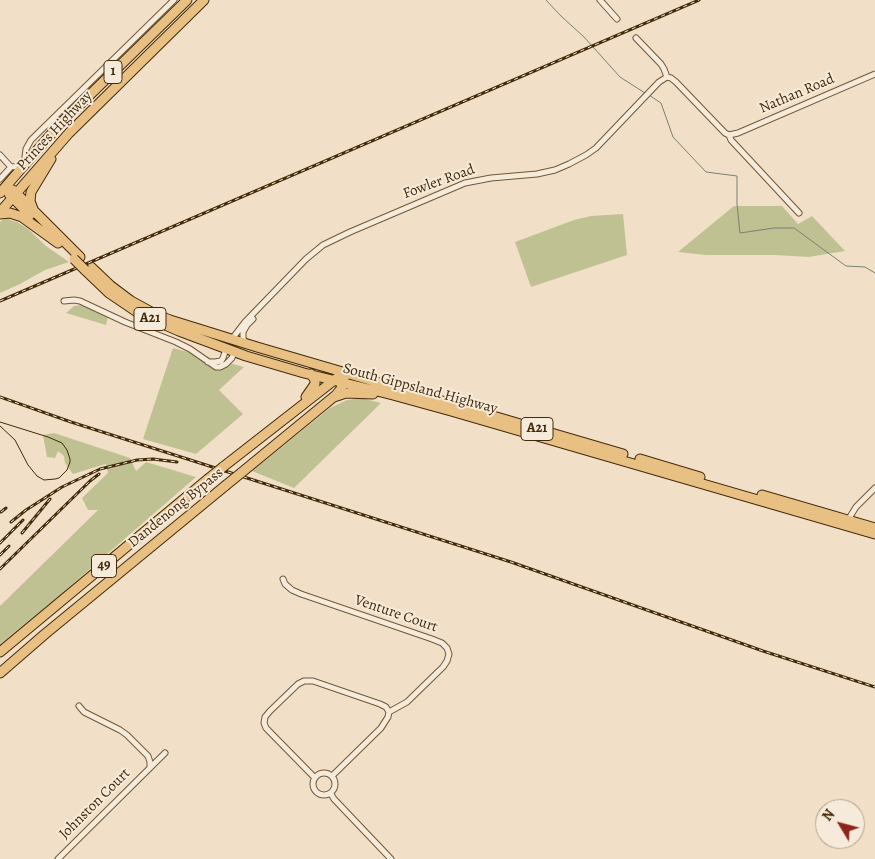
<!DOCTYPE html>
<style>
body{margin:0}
#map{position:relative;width:875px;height:859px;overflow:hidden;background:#f1e0c7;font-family:Alegreya,serif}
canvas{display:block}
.north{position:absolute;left:815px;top:799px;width:50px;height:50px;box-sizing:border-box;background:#f6ebdb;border:1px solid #ae9e87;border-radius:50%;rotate:307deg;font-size:14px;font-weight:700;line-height:20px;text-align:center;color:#432a08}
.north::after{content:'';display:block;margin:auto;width:18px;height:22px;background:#8f2418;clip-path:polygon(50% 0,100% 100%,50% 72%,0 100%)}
</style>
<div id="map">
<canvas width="875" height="859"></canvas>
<div class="north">N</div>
</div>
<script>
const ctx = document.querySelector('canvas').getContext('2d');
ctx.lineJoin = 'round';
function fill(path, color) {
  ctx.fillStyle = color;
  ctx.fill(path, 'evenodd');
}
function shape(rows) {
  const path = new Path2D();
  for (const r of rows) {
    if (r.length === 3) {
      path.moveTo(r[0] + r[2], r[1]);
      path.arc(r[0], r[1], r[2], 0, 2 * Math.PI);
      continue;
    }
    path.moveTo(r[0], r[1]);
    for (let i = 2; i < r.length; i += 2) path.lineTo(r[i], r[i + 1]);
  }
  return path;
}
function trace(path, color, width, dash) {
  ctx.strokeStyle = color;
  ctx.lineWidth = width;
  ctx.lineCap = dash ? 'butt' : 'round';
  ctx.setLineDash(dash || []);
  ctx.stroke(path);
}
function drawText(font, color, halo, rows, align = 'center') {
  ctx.font = font + ' Alegreya,serif';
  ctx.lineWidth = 4;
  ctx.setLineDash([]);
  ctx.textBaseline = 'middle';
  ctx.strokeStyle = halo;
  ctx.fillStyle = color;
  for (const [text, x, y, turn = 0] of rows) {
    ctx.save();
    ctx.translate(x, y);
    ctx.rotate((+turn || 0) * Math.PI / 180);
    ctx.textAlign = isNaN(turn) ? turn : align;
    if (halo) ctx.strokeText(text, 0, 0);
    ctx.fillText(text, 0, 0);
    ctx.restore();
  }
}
fill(shape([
 [734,206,782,206,798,224,812,216,845,251,809,257,775,255,706,255,678,252],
 [623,214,627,255,531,287,515,242,574,220,591,216],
 [7,217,10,217,10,220,17,222,28,229,46,246,69,262,45,270,20,284,0,293,0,222],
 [81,305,108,317,106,325,66,313,74,306],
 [173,348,244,367,219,390,243,414,196,454,143,439],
 [361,398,381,403,294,488,252,471,330,408,347,400],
 [54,433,130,458,136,471,146,462,196,477,61,594,0,644,0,606,98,510,88,510,82,498,108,473,106,464,89,469,73,474,65,463,64,456,58,451,55,458,47,457,43,435]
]), '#bfc192');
trace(shape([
 [546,0,561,16,584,37,620,77,645,93],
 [649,95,661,103,673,137,706,172,737,176,737,204,740,233,774,228,794,228,846,266,865,267,875,273]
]), '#788174', 1);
const minor = shape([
 [600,0,617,19],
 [636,38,661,64,664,69,667,77],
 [667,77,671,78,676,82,725,133,729,135,731,140,799,213],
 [729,135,738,133,875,74],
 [0,155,11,167,22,166],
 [24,165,26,149,31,140,174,0],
 [0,179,11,167],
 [64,301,74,300,80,301,125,322,176,342,190,349,216,367,220,367,226,364,232,358,234,352],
 [232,339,245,322,306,259,323,245,350,232,465,183,491,178,537,174,555,170,569,164,586,155,596,148,659,82,667,77],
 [246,344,243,338,243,332,247,325,253,319],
 [208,362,215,362,221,361,223,358,226,349],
 [848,520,856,507,875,488],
 [283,579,285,584,292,590,301,594,432,639,442,643,447,648,449,654,447,661,443,667,407,702,389,712],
 [79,706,84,712,120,730,127,735,148,756,150,762,150,767],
 [324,784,11],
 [315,778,266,728,264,723,265,717,270,711,298,684,304,681,313,681,380,704,386,707,389,712,388,717,381,728,332,776],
 [331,794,334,799,391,859],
 [58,859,165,753]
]);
const trunk = shape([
 [13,190,80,257],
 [0,193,60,124,187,0],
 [9,194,30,215],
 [33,209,30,201,31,192,51,159],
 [0,212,69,133,204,0],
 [0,214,10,213,22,217,58,243],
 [91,267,111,286,131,301,155,314,170,320,257,347,623,454],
 [85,270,109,293,140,314,179,331,246,356,304,373,393,395,451,411,875,534],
 [306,397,315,384,315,380,311,374],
 [334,397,346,393,373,394],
 [640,459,700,477],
 [223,467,337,378],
 [241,473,336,395,341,389,344,378],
 [762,495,875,528],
 [0,652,208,479],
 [0,673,45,634,225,486]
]);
trace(minor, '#6e5838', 7);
trace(trunk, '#432a08', 11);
trace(minor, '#f6ebdb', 5);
trace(trunk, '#e8c084', 9);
trace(shape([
 [0,422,48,437,62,443,67,450,70,459,70,462,67,470,59,478,55,479,44,480,37,476,28,465,15,440,0,426]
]), '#432a08', 1);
const rail = shape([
 [0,301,699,0],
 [0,397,71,422,511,562,763,651,875,687],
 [1,512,6,508],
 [11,522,26,510,62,487,100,469,137,460,153,459,177,462],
 [22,533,50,499],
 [0,543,23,520],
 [0,555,9,546],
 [0,569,90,481,99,474]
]);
trace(rail, '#432a08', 3);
trace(rail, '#f6ebdb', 1, [4]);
const trunkBridge = shape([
 [74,259,85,270],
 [208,479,223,467],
 [225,486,241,473]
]);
trace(trunkBridge, '#432a08', 11, []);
trace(trunkBridge, '#e8c084', 9);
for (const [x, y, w] of [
 [113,72,18],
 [150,319,32],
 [537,429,32],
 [104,566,25]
]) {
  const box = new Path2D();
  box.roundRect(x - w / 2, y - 11.5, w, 23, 4);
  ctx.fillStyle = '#f6ebdb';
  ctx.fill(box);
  trace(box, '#432a08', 1);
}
drawText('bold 14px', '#432a08', null, [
 ["1",113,72],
 ["A21",150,319],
 ["A21",537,429],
 ["49",104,566]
]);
drawText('15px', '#432a08', '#f6ebdb', [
 ["Nathan Road",797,94,-23],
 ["Princes Highway",55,131,-47],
 ["Fowler Road",439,182,-20],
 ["South Gippsland Highway",420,389,15],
 ["Dandenong Bypass",176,508,-39],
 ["Venture Court",396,614,19],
 ["Johnston Court",95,804,-45]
]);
</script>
